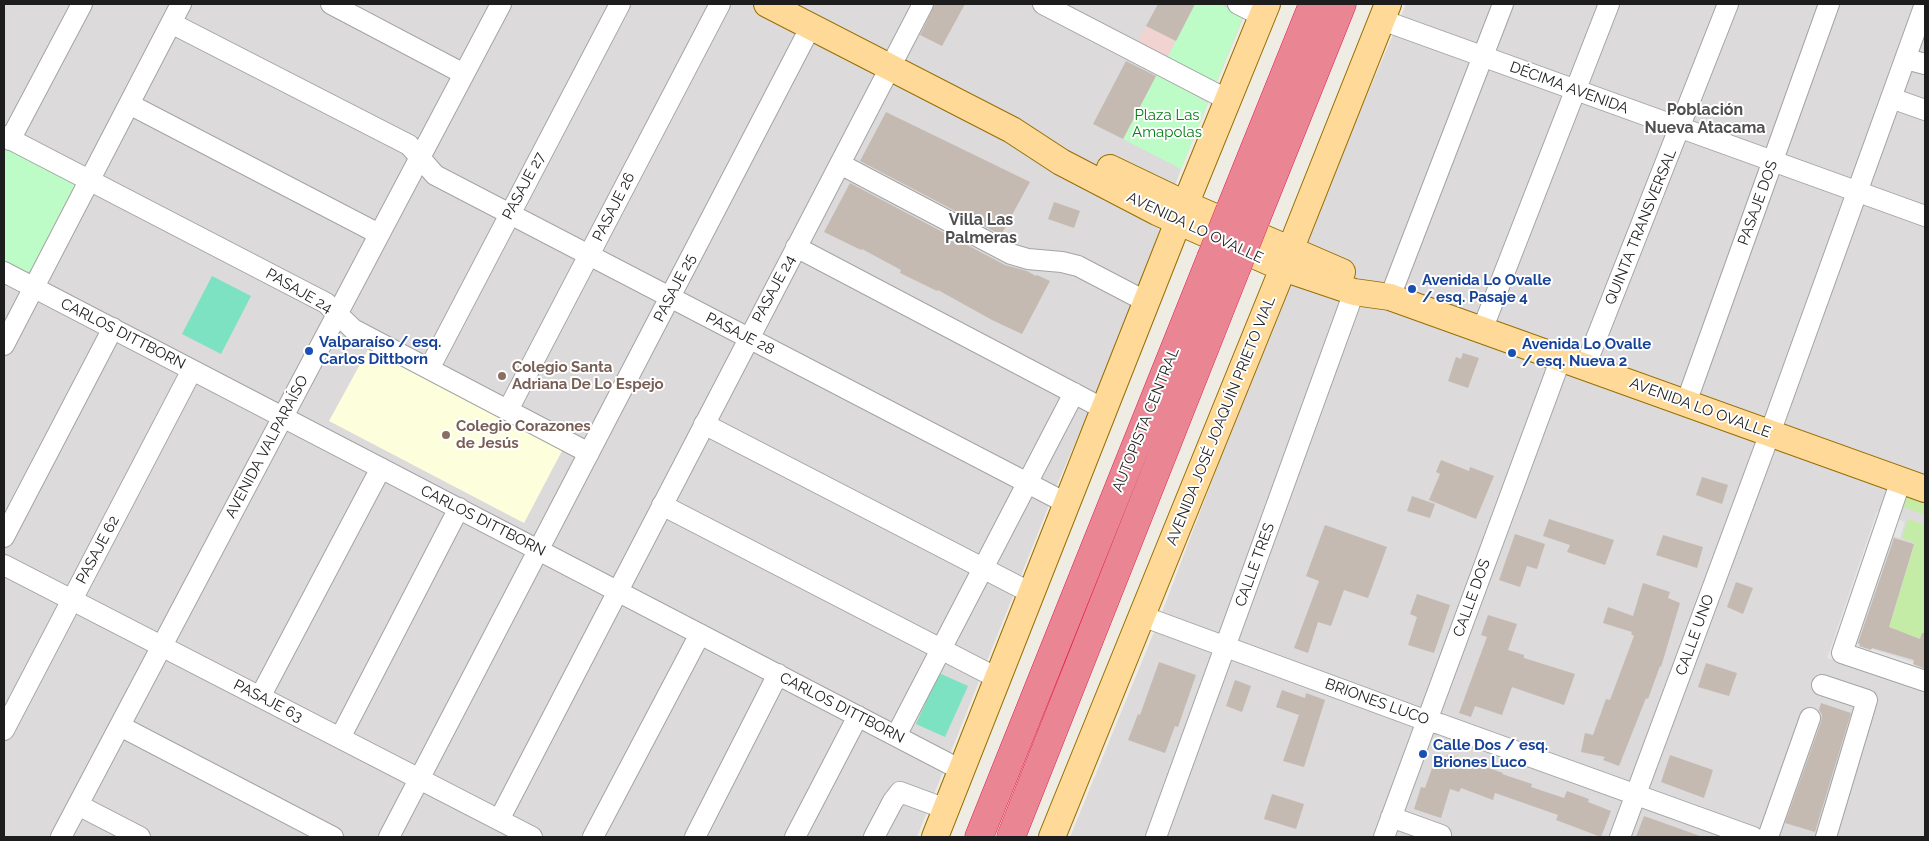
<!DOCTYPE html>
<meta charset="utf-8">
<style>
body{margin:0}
#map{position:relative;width:1929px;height:841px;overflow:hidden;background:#efece3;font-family:Raleway,sans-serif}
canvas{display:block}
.frame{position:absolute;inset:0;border:5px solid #1d1d1d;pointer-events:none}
</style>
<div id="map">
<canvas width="1929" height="841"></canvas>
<div class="frame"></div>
</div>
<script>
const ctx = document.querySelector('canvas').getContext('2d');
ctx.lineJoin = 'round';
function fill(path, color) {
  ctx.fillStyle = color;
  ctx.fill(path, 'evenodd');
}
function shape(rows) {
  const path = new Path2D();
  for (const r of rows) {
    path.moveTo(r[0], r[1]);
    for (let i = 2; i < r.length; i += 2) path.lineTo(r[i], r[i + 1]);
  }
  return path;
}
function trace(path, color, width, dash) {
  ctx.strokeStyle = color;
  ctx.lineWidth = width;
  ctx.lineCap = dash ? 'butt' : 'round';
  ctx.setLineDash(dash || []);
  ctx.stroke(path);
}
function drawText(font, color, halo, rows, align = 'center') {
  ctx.font = font + ' Raleway,sans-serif';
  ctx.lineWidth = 4;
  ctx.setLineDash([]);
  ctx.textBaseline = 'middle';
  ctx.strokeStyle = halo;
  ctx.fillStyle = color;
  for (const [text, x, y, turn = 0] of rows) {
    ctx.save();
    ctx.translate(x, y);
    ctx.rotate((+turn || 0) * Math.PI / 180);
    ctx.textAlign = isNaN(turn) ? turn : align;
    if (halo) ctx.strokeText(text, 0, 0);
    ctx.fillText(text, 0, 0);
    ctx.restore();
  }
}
fill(shape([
 [4,4,1249,4,1181,169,1145,271,1097,392,1059,480,917,837,4,837],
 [1406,4,1925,4,1925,837,1070,837,1159,620,1292,271]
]), '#dcdada');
fill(shape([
 [1146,26,1176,41,1167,58,1137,43]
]), '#f1d4d1');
fill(shape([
 [369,348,563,449,524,523,329,421]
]), '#fdffdc');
fill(shape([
 [1900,492,1925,501,1925,515,1895,504],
 [1908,519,1925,525,1925,640,1913,636,1911,641,1897,636,1899,631,1886,626,1893,616,1897,602,1894,600,1895,597,1898,597,1903,584,1897,582,1904,577,1909,563,1906,562,1910,558,1915,543,1902,538]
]), '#c4eca6');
fill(shape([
 [1195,4,1220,4,1243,17,1216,83,1167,58],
 [1157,74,1208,103,1181,169,1123,139],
 [4,140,75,177,78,187,34,266,29,271,23,271,4,261]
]), '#bdfcc6');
fill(shape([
 [212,276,251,296,221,354,182,334],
 [939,673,968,686,945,737,916,724]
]), '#7de2c1');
fill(shape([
 [1877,511,1905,522,1900,538,1889,535,1853,643,1925,666,1925,691,1827,658]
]), '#e5e5e5');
fill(shape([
 [935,4,965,4,942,46,920,35],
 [1158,4,1195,4,1176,41,1146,26],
 [1126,61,1156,76,1123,139,1093,124],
 [886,112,1030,182,1001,235,860,161],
 [850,183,1005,265,1027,271,1036,276,1037,275,1050,281,1022,334,992,320,938,290,937,291,900,273,901,270,862,249,861,250,824,232],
 [1054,202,1080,211,1074,228,1048,219],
 [1463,353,1479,358,1468,388,1448,381,1456,357,1461,359],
 [1441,460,1469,471,1470,467,1494,476,1476,519,1429,500,1440,474,1436,472],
 [1702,477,1728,485,1722,504,1696,495],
 [1412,496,1435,504,1430,518,1407,511],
 [1549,519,1614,540,1605,565,1567,552,1570,545,1543,536],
 [1325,525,1387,547,1368,598,1344,590,1331,626,1318,622,1308,653,1294,648,1319,581,1306,576],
 [1515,534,1545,544,1537,569,1527,566,1520,587,1499,580],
 [1663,535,1703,547,1697,568,1656,555],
 [1894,538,1914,544,1889,627,1920,639,1922,633,1925,633,1925,669,1913,664,1914,660,1872,648,1871,650,1859,646,1860,644,1858,643],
 [1736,582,1753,588,1743,614,1727,607],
 [1643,583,1670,592,1668,598,1680,603,1661,667,1660,666,1648,699,1646,698,1619,766,1603,760,1605,757,1581,752,1585,733,1593,735,1606,699,1610,700,1634,636,1631,634,1632,632,1603,623,1608,607,1633,616],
 [1417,594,1450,605,1434,653,1408,645,1417,617,1410,614],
 [1488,615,1517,624,1508,650,1524,655,1524,658,1575,674,1564,705,1512,687,1502,715,1475,706,1471,717,1459,713,1487,637,1481,635],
 [1159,662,1196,675,1178,727,1175,726,1165,753,1128,740,1138,714,1140,715],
 [1706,663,1737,673,1729,696,1698,687],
 [1235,680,1251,686,1242,712,1226,706],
 [1282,690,1305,698,1306,693,1325,700,1304,767,1283,761,1299,715,1276,707],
 [1821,703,1851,713,1815,832,1785,823,1821,722,1822,715,1819,710],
 [1448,754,1503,773,1502,774,1532,784,1531,787,1564,798,1567,791,1589,799,1588,802,1611,811,1601,837,1556,820,1558,815,1495,793,1493,800,1461,788,1459,792,1450,789,1441,818,1414,809,1421,787,1425,788,1436,757,1446,760],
 [1670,755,1713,770,1704,798,1661,782],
 [1272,794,1304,804,1296,829,1264,819],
 [1644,816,1700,836,1700,837,1636,837]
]), '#c4bab2');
const minor = shape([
 [331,4,464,74],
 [1043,4,1228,100],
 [1238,4,1262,16],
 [1382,20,1925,216],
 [171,23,409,145,435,175,1066,503],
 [1906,59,1925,64],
 [1891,98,1925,110],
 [129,104,379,234],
 [4,136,326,303,353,329,589,453],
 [10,140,82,4],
 [840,164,1011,254,1028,259,1062,262,1078,266,1147,302],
 [796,247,1104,409],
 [4,272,961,770],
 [1390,297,1503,4],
 [1482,330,1609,4],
 [4,345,181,4],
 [1585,367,1728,4],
 [429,369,620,4],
 [1686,403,1829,4],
 [508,410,720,4],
 [704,424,1031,593],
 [1901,480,1842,653,1925,681],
 [662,505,997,678],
 [4,537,113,328],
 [4,565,532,837],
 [1142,616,1427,721,1440,724,1753,837],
 [1822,685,1867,700,1826,837],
 [260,697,381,468],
 [120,726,333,837],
 [4,730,192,370],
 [896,736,1074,393],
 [340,738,459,508],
 [78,805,140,837],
 [1391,817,1441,835],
 [499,820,923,4],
 [61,837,501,4],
 [389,837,811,26],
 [593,837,700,634],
 [695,837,778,674],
 [795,837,858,716],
 [874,837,893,801,900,792,946,809],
 [1156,837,1354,292],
 [1384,837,1561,358],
 [1620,837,1770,433,1925,4],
 [1768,837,1810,718]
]);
const major = shape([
 [767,4,1012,130,1061,162,1157,212,1283,268,1354,292,1390,297,1925,489],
 [1110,168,1185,204,1342,272],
 [935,837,1174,232,1267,4],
 [1052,837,1277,283,1388,4]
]);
const highway = shape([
 [1230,210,1313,4],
 [1255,221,1342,4],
 [979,837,1211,258],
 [1011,837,1236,269]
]);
trace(minor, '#a4a4a4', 22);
trace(major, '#976e00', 28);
trace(highway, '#e11c53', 29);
trace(minor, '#fff', 20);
trace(major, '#ffd998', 26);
trace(highway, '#ea8693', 28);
const highwayBridge = shape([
 [1211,258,1230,210],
 [1236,269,1255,221]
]);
trace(highwayBridge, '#e11c53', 29, []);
trace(highwayBridge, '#ea8693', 28);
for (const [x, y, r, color] of [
 [1412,289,5,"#1a4fb4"],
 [309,351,5,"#1a4fb4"],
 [1512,353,5,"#1a4fb4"],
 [502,376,5,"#8d6e63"],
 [446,435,5,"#8d6e63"],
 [1423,754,5,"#1a4fb4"]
]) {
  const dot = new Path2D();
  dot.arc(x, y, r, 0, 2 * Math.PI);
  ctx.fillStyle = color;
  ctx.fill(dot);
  trace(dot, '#fff', 2);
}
drawText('15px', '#1d1d1d', '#fff', [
 ["DÉCIMA AVENIDA",1569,88,20],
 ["PASAJE 27",524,186,-62],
 ["PASAJE DOS",1758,203,-70],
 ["PASAJE 26",614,207,-63],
 ["QUINTA TRANSVERSAL",1641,227,-68],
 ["AVENIDA LO OVALLE",1195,228,25],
 ["PASAJE 25",675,288,-63],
 ["PASAJE 24",774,289,-62],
 ["PASAJE 24",299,291,30],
 ["CARLOS DITTBORN",123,334,27],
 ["PASAJE 28",740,334,27],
 ["AVENIDA LO OVALLE",1700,408,20],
 ["AUTOPISTA CENTRAL",1146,420,-68],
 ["AVENIDA JOSÉ JOAQUÍN PRIETO VIAL",1221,421,-68],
 ["AVENIDA VALPARAÍSO",267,447,-62],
 ["CARLOS DITTBORN",483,521,27],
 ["PASAJE 62",98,550,-62],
 ["CALLE TRES",1255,565,-70],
 ["CALLE DOS",1472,598,-70],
 ["CALLE UNO",1695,635,-70],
 ["PASAJE 63",268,701,27],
 ["BRIONES LUCO",1377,702,20],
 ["CARLOS DITTBORN",842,708,27]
]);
drawText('15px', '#068118', '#fff', [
 ["Plaza Las",1167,115],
 ["Amapolas",1167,132]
]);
drawText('bold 15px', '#164399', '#fff', [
 ["Avenida Lo Ovalle",1422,280],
 ["/ esq. Pasaje 4",1422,297],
 ["Valparaíso / esq.",319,342],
 ["Carlos Dittborn",319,359],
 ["Avenida Lo Ovalle",1522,344],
 ["/ esq. Nueva 2",1522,361],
 ["Calle Dos / esq.",1433,745],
 ["Briones Luco",1433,762]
], 'left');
drawText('bold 15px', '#785e54', '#fff', [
 ["Colegio Santa",512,367],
 ["Adriana De Lo Espejo",512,384],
 ["Colegio Corazones",456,426],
 ["de Jesús",456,443]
], 'left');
drawText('bold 16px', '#505050', '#fff', [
 ["Población",1705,110],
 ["Nueva Atacama",1705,128],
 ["Villa Las",981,220],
 ["Palmeras",981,238]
]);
</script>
